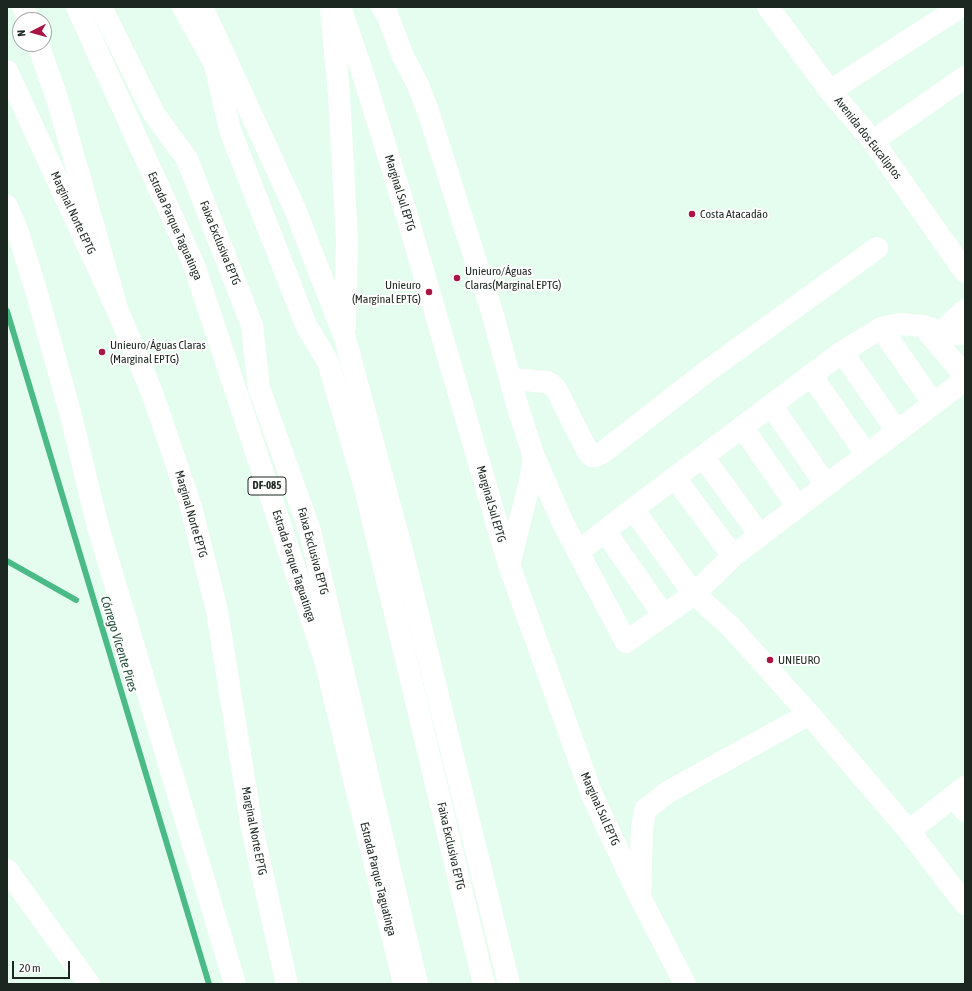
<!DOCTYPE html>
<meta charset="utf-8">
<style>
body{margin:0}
#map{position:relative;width:972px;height:991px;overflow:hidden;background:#e4fdef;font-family:"Asap Condensed",sans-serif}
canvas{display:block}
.frame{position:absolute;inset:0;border:8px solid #1d2721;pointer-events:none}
.north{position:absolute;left:12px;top:12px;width:40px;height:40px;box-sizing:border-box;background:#fff;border:1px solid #a5a9a6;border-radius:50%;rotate:264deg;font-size:11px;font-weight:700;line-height:16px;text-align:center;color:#1d2721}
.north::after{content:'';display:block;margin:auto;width:14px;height:18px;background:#a91444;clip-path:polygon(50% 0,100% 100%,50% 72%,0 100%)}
.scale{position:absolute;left:12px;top:961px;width:58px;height:18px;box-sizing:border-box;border:2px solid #1d2721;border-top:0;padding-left:5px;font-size:12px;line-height:14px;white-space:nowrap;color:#1d2721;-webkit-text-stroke:3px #fff;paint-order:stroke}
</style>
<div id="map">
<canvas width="972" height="991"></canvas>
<div class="frame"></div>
<div class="north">N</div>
<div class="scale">20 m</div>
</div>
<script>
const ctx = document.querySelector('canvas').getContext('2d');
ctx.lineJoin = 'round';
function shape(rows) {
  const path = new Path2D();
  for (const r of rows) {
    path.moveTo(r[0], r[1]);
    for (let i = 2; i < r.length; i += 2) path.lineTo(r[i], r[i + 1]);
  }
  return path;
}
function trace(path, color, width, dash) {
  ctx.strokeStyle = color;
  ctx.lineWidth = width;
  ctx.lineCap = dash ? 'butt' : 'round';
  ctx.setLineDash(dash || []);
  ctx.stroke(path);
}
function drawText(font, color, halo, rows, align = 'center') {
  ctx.font = font + ' "Asap Condensed",sans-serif';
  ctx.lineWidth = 4;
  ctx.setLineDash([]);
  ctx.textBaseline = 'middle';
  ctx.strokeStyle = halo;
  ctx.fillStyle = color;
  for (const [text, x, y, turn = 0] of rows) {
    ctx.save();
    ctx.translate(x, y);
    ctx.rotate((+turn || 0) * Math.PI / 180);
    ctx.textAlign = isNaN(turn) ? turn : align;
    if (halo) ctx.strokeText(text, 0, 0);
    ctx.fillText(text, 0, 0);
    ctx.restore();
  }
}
trace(shape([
 [7,311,209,984],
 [7,561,76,600]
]), '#4abb87', 6);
trace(shape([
 [101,7,154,114,187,159,252,325,259,388,310,531,417,984],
 [183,7,215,64,230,130,306,325,328,362,364,484,484,984],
 [382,7,387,14,403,56,418,85,428,111,492,312,518,408,534,457,562,521,578,552,633,509,694,594,731,627,809,714,909,831,965,904],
 [768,7,830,91,873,141,965,272],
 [830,91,960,7],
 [873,141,965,77],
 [7,206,18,233,36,290,71,416,98,527,235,984],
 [881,328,933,403],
 [941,332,965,310],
 [842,352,897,431],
 [811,375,866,454],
 [510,379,547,382,552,385,556,389,588,452,592,456,596,456,602,453,706,372,877,248],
 [771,405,826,485],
 [742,427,798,507],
 [703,457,760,535],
 [675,478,733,556],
 [633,509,842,352,881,328,899,324,923,326,941,332,959,334,965,333],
 [605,531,664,616],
 [578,552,626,642,694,594,733,556,957,386,962,379,961,371,923,326],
 [509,565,530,481,534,457],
 [953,796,965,811],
 [909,831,965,787],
 [7,870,89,984],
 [640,897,642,828,645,810,668,792,809,714]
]), '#fff', 22);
trace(shape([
 [340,7,363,74,407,216,509,565,592,795,640,897,685,984],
 [7,71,117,309,153,395,191,507,217,611,252,828,287,984]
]), '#fff', 22);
trace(shape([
 [23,7,29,20],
 [77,7,194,265,325,660,404,984],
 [202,7,295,209,345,338,405,562,509,984],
 [331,7,339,94,347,241,345,327],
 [38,44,57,98,117,309]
]), '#fff', 22);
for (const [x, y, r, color] of [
 [692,214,4,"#a91444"],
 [457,278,4,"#a91444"],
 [429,292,4,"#a91444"],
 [102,352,4,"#a91444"],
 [770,660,4,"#a91444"]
]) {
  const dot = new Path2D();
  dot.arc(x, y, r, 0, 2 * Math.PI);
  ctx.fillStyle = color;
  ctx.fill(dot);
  trace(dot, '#fff', 1.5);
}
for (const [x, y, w] of [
 [267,486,38]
]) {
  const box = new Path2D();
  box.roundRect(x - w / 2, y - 9, w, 18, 3);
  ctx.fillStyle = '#fff';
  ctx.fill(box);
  trace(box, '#1d2721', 1);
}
drawText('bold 11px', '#1d2721', null, [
 ["DF-085",267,486]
]);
drawText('12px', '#1d2721', '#fff', [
 ["Avenida dos Eucaliptos",868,138,52],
 ["Marginal Sul EPTG",400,193,73],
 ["Marginal Norte EPTG",73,213,65],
 ["Estrada Parque Taguatinga",175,226,66],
 ["Faixa Exclusiva EPTG",220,243,68],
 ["Marginal Sul EPTG",491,504,74],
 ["Marginal Norte EPTG",191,514,74],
 ["Faixa Exclusiva EPTG",313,551,75],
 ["Estrada Parque Taguatinga",294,566,72],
 ["Marginal Sul EPTG",600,809,66],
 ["Marginal Norte EPTG",254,831,79],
 ["Faixa Exclusiva EPTG",451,846,77],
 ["Estrada Parque Taguatinga",378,879,76]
]);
drawText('12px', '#1d2721', '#fff', [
 ["Costa Atacadão",700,214],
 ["Unieuro/Águas",465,271],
 ["Claras(Marginal EPTG)",465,285],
 ["Unieuro",421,285,"right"],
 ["(Marginal EPTG)",421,299,"right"],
 ["Unieuro/Águas Claras",110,345],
 ["(Marginal EPTG)",110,359],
 ["UNIEURO",778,660]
], 'left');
drawText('italic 13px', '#1d4b36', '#fff', [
 ["Córrego Vicente Pires",119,644,73]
]);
</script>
